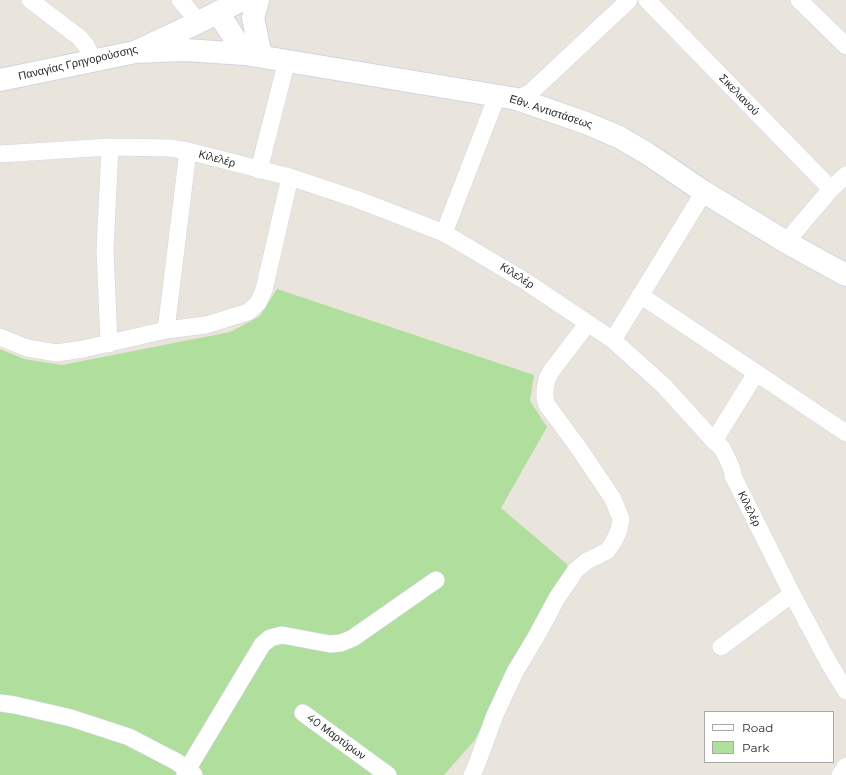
<!DOCTYPE html>
<meta charset="utf-8">
<style>
body{margin:0}
#map{position:relative;width:846px;height:775px;overflow:hidden;background:#eae5dc;font-family:Montserrat,sans-serif}
canvas{display:block}
.legend{position:absolute;left:704px;top:711px;width:130px;height:52px;box-sizing:border-box;background:#fff;border:1px solid #a9a9a9;margin:0;padding:5px 7px;list-style:none;font-size:12px;color:#292929}
.legend li{display:flex;align-items:center;gap:8px;height:20px}
.legend b{width:20px;border:1px solid #a9a9a9}
</style>
<div id="map">
<canvas width="846" height="775"></canvas>
<ul class="legend">
<li><b style="height:5px;background:#fff"></b>Road</li>
<li><b style="height:11px;background:#b0de9c"></b>Park</li>
</ul>
</div>
<script>
const ctx = document.querySelector('canvas').getContext('2d');
ctx.lineJoin = 'round';
function fill(path, color) {
  ctx.fillStyle = color;
  ctx.fill(path, 'evenodd');
}
function shape(rows) {
  const path = new Path2D();
  for (const r of rows) {
    path.moveTo(r[0], r[1]);
    for (let i = 2; i < r.length; i += 2) path.lineTo(r[i], r[i + 1]);
  }
  return path;
}
function trace(path, color, width, dash) {
  ctx.strokeStyle = color;
  ctx.lineWidth = width;
  ctx.lineCap = dash ? 'butt' : 'round';
  ctx.setLineDash(dash || []);
  ctx.stroke(path);
}
function drawText(font, color, halo, rows, align = 'center') {
  ctx.font = font + ' Montserrat,sans-serif';
  ctx.lineWidth = 3.5;
  ctx.setLineDash([]);
  ctx.textBaseline = 'middle';
  ctx.strokeStyle = halo;
  ctx.fillStyle = color;
  for (const [text, x, y, turn = 0] of rows) {
    ctx.save();
    ctx.translate(x, y);
    ctx.rotate((+turn || 0) * Math.PI / 180);
    ctx.textAlign = isNaN(turn) ? turn : align;
    if (halo) ctx.strokeText(text, 0, 0);
    ctx.fillText(text, 0, 0);
    ctx.restore();
  }
}
fill(shape([
 [277,289,534,375,530,401,547,427,501,508,568,565,474,741,444,775,0,775,0,349,24,359,62,365,230,332,260,316]
]), '#b0de9c');
const street = shape([
 [30,0,80,38,87,47,90,54,89,61],
 [180,0,199,22],
 [647,0,831,189],
 [799,0,846,46],
 [517,99,531,92,629,0],
 [0,154,110,147,170,148,188,151,290,177,356,199,403,217,444,233,525,281,613,340,664,386,714,441,722,448,727,458,732,469,733,476,792,594,830,665,846,691],
 [259,170,287,60],
 [444,233,497,96],
 [786,242,831,189,846,175],
 [640,295,846,433],
 [166,330,188,151],
 [0,337,27,348,57,353,83,349,166,330,206,325,248,312,258,303,264,290,290,177],
 [613,340,704,192],
 [109,344,105,250,110,147],
 [714,441,756,373],
 [721,647,792,594],
 [0,703,15,705,71,718,129,737,177,762,194,775],
 [303,713,388,775],
 [185,775,187,770,262,645,270,638,282,635,330,644,341,643,353,638,436,580],
 [472,775,475,769,495,715,515,672,536,637,557,598,576,570,587,561,607,551,613,543,619,530,621,519,613,499,578,447,547,405,545,398,545,390,547,379,552,370,588,323],
 [840,775,846,766]
]);
const secondary = shape([
 [258,0,255,11,253,18,261,56],
 [218,13,245,54],
 [135,52,185,50,245,54,517,99,586,123,619,137,648,154,704,192,786,242,846,275],
 [0,80,135,52,199,22,242,0]
]);
trace(street, '#d1d4e1', 18);
trace(secondary, '#d1d4e1', 24);
trace(street, '#fff', 17);
trace(secondary, '#fff', 22);
drawText('11px', '#292929', '#fff', [
 ["Παναγίας Γρηγορούσσης",78,63,-13],
 ["Σικελιανού",739,95,46],
 ["Εθν. Αντιστάσεως",551,112,18],
 ["Κιλελέρ",217,159,15],
 ["Κιλελέρ",517,276,32],
 ["Κιλελέρ",749,509,64],
 ["40 Μαρτύρων",336,737,36]
]);
</script>
